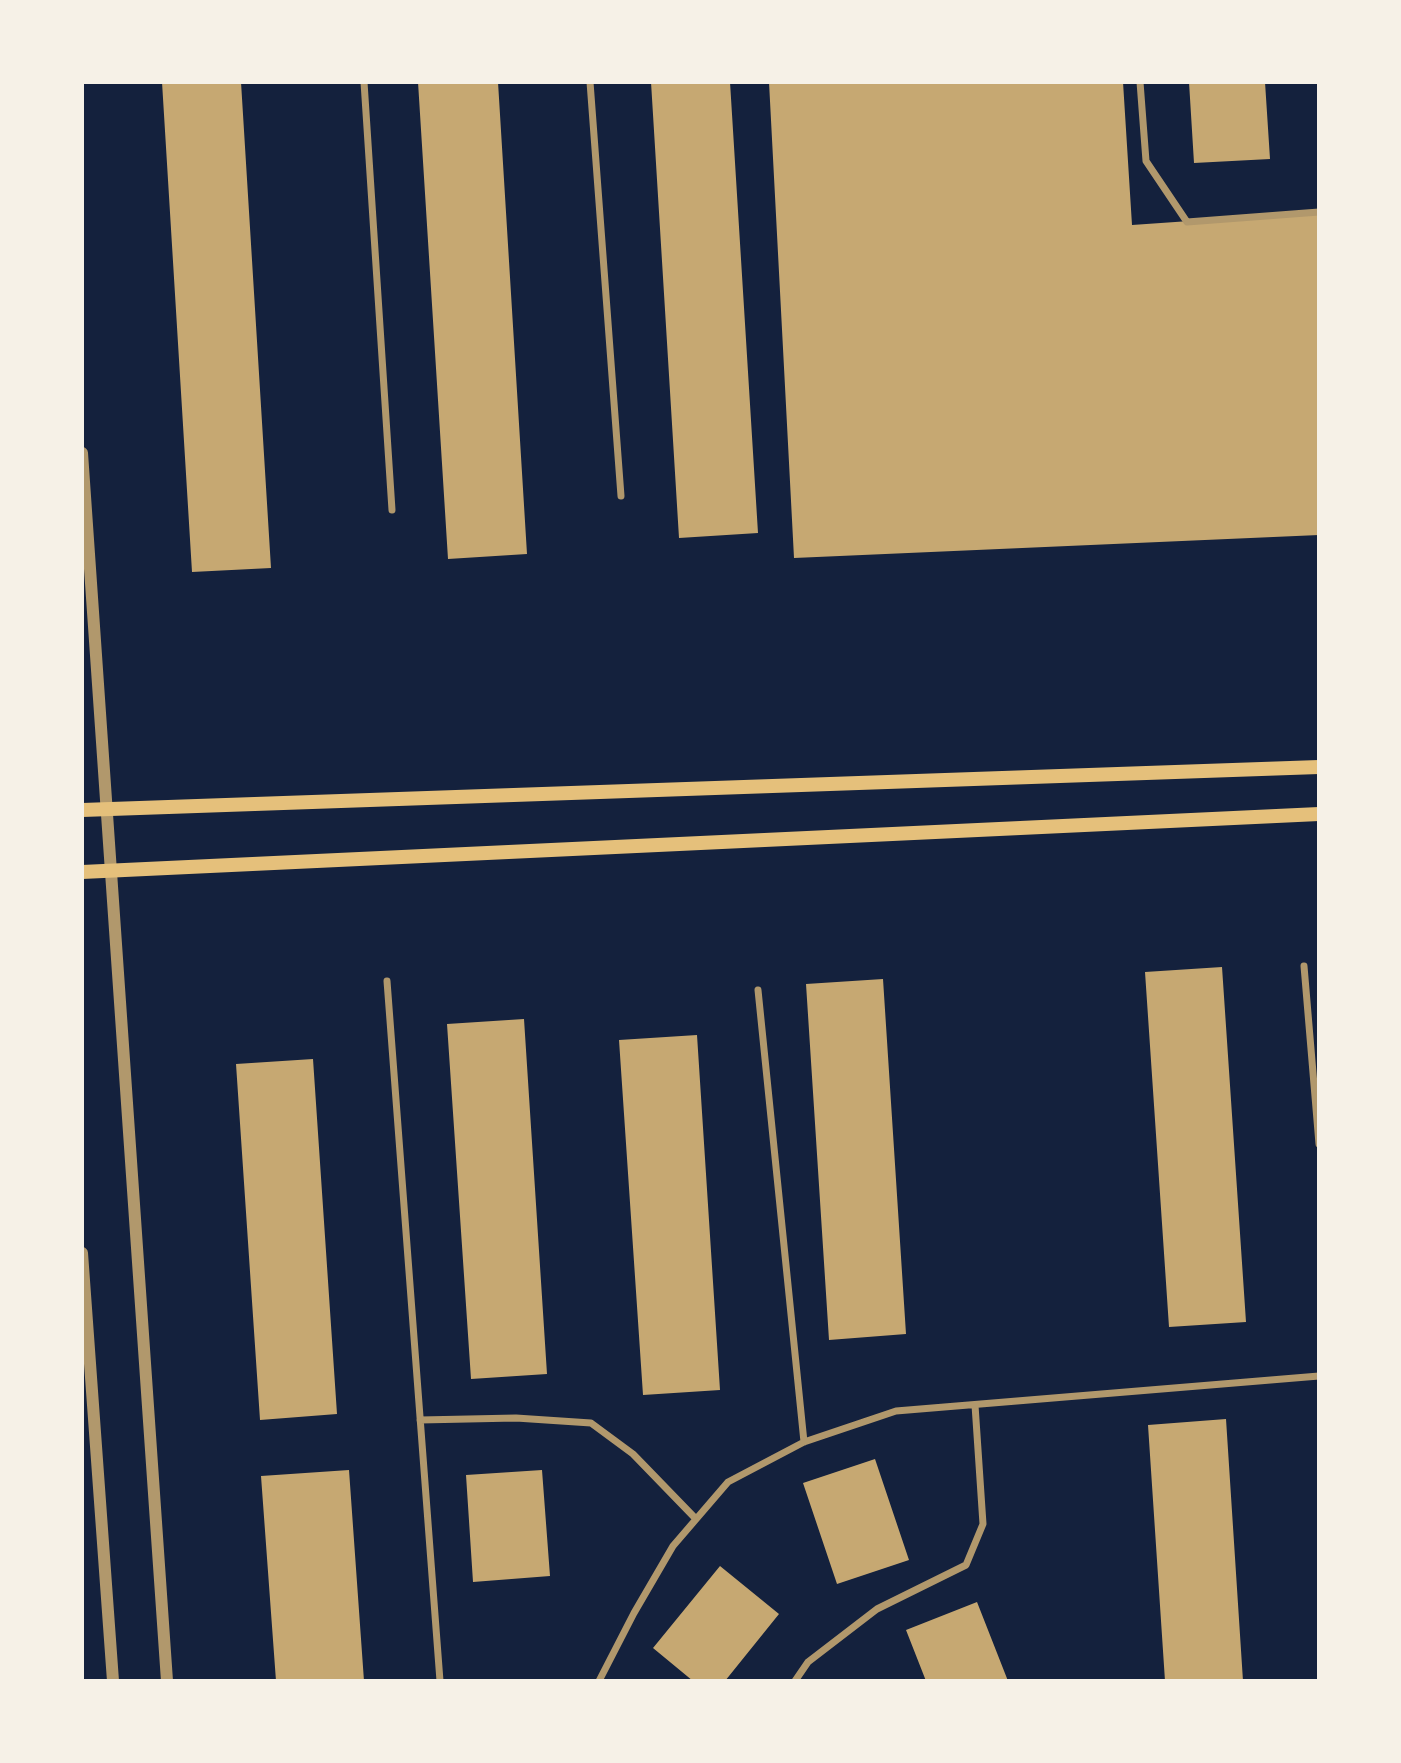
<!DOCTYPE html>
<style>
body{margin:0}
#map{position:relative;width:1401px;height:1763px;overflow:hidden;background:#14213d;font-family:"PT Sans",sans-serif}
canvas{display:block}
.frame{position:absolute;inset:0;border:84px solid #f6f1e7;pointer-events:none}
</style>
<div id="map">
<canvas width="1401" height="1763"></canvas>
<div class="frame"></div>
</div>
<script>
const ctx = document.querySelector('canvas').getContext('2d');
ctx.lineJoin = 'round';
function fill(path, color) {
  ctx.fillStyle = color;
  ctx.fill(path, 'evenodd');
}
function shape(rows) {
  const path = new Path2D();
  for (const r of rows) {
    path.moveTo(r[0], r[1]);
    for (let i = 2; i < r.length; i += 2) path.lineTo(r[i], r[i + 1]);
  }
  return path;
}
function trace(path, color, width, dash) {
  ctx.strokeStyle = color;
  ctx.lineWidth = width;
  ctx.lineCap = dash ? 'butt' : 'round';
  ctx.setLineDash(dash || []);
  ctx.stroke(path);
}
fill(shape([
 [162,82,241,82,271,568,192,572],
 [418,82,498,82,527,554,448,559],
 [651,82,730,82,758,533,679,538],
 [769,82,1123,82,1132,225,1319,212,1319,535,794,558],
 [1189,82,1265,82,1270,159,1194,163],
 [1222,967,1246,1322,1169,1327,1145,972],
 [883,979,906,1334,829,1340,806,984],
 [524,1019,547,1374,471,1379,447,1024],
 [697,1035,720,1390,643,1395,619,1040],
 [313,1059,337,1414,260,1420,236,1064],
 [1226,1419,1243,1681,1165,1681,1148,1425],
 [875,1459,909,1560,837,1584,803,1483],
 [349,1470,364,1681,276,1681,261,1476],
 [542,1470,550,1576,473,1582,466,1475],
 [720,1566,779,1614,725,1681,693,1681,653,1648],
 [977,1602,1008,1681,926,1681,906,1630]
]), '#c6a872');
trace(shape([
 [364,82,392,510],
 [590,82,621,496],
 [1140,82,1146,161,1187,222,1319,212],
 [1304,966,1319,1144],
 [387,981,440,1681],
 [758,990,804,1442],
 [420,1420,516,1418,591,1423,633,1454,696,1519],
 [599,1681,634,1613,673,1546,728,1482,804,1442,896,1411,1319,1376],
 [795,1681,808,1662,877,1609,966,1565,983,1524,975,1405]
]), '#b1986c', 7);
trace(shape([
 [82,453,167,1681],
 [82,1253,113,1681]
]), '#b1986c', 12);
trace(shape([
 [82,810,1319,767],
 [82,872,1319,814]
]), '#e5c07b', 14);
</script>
